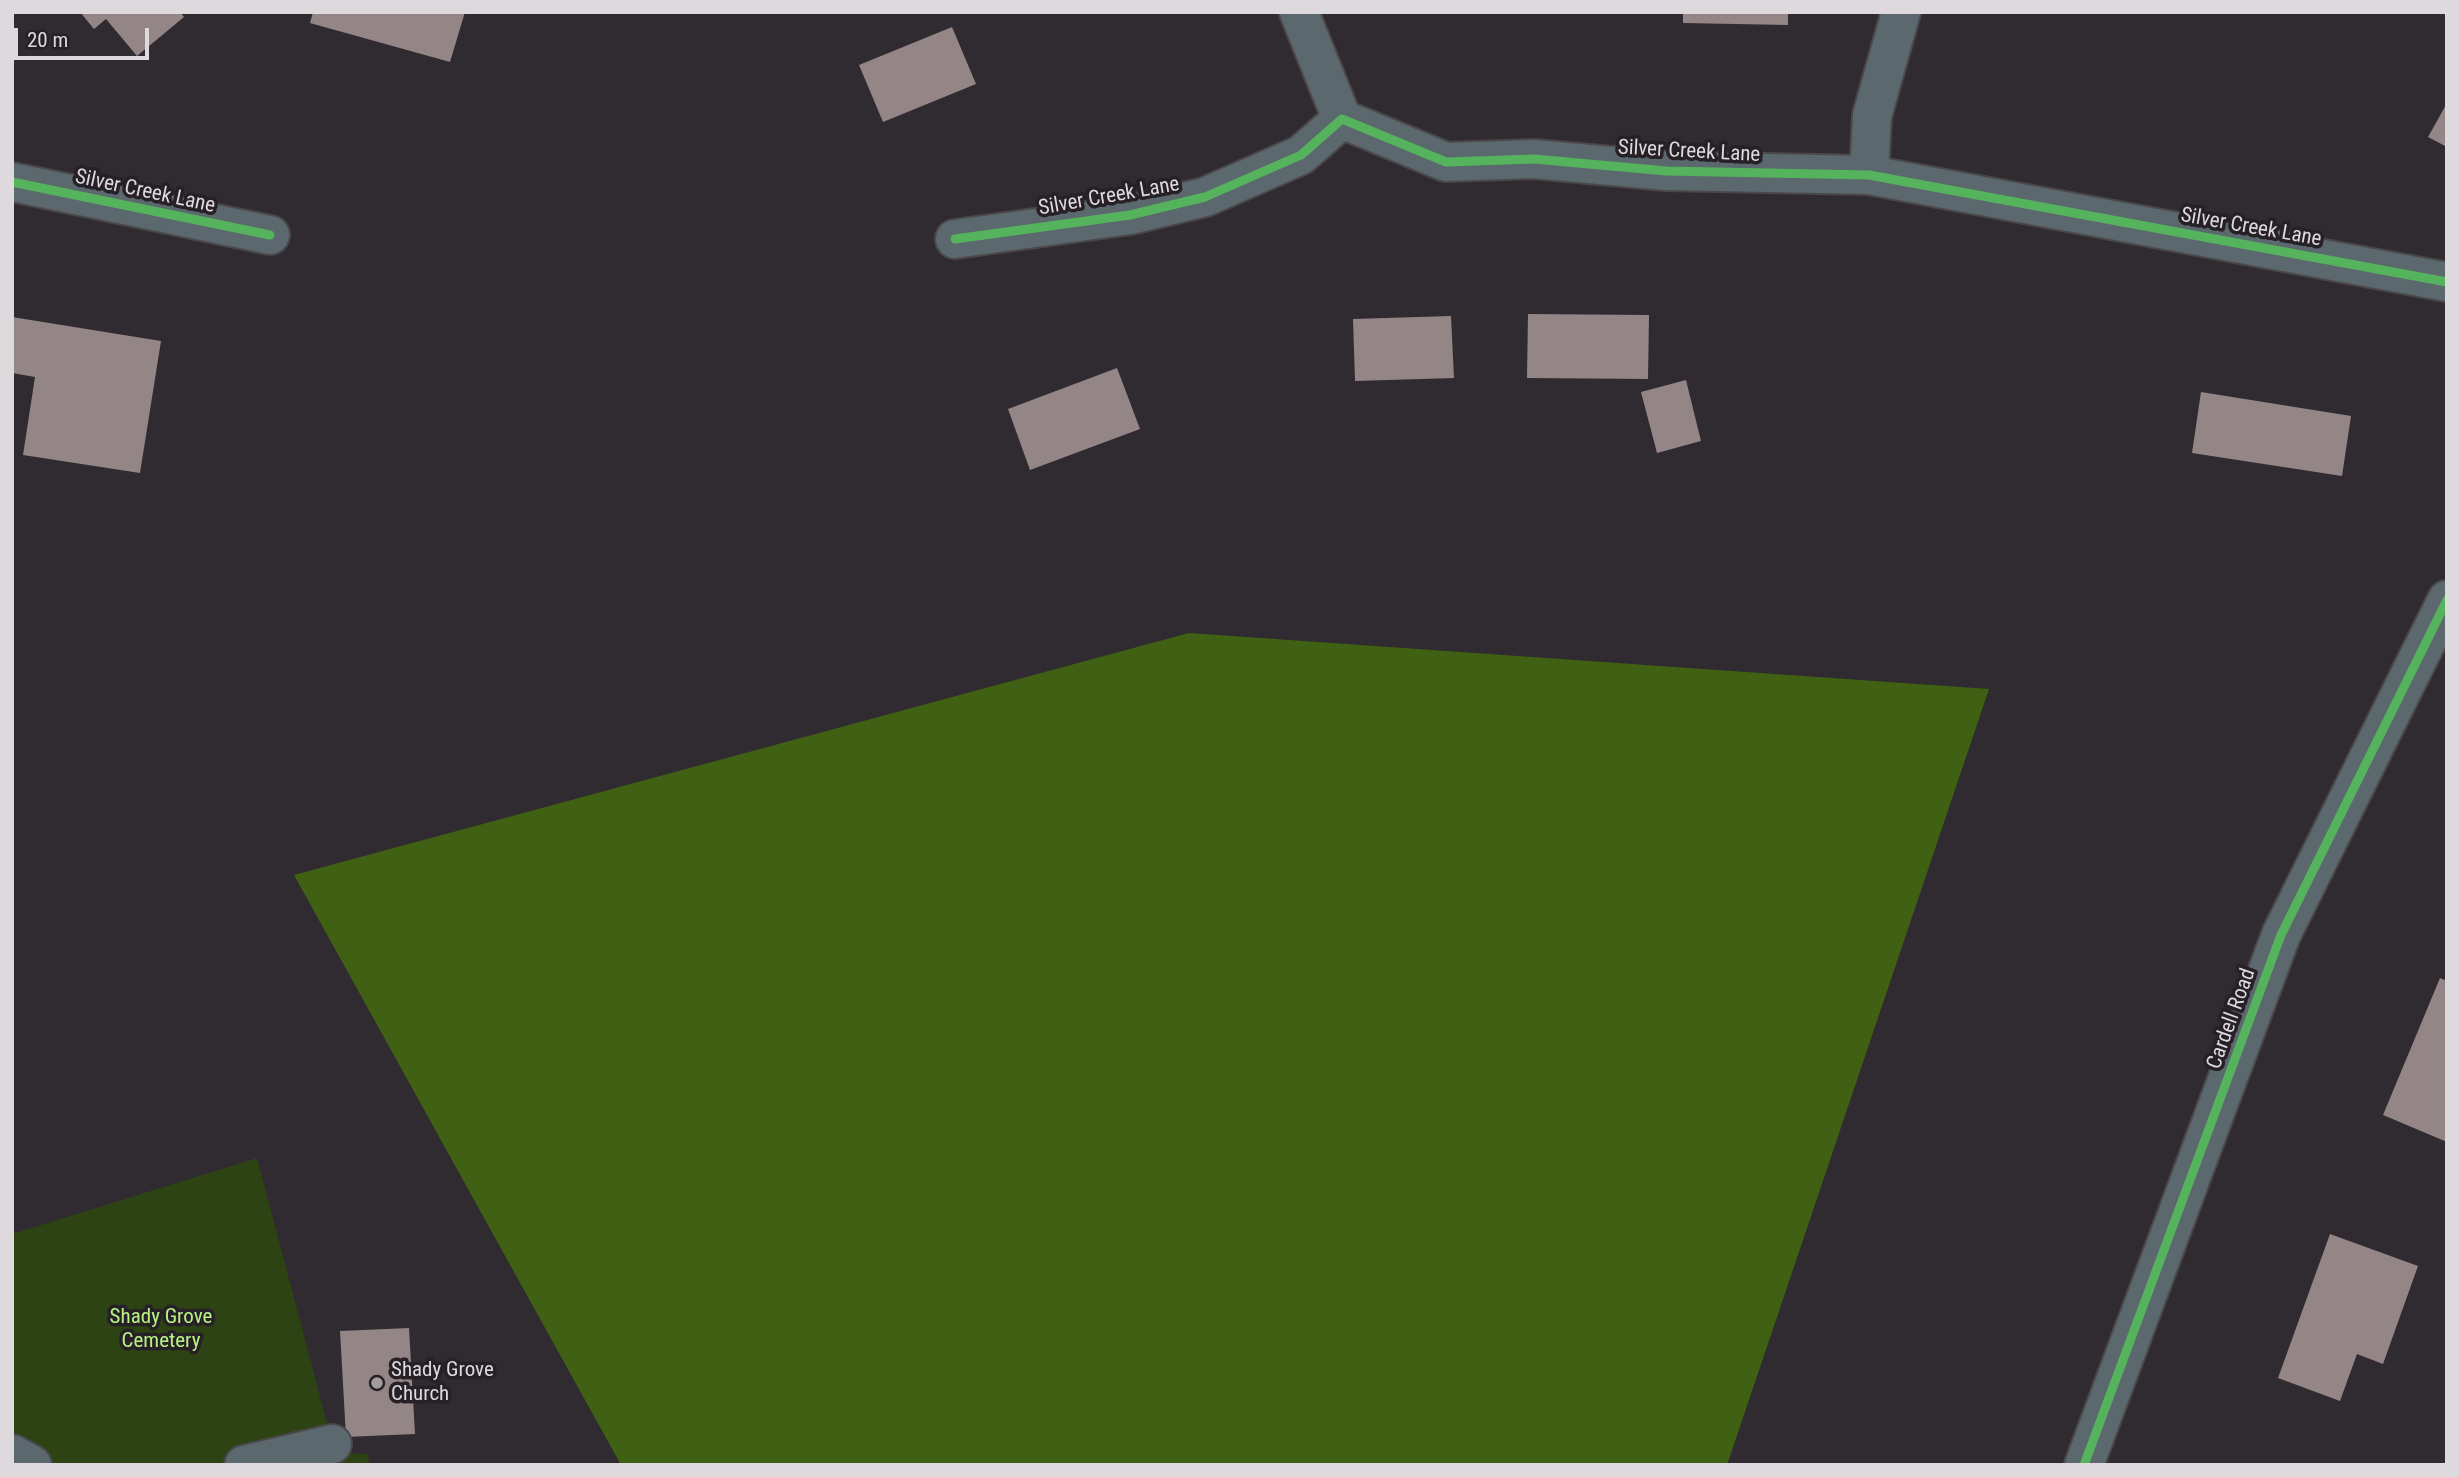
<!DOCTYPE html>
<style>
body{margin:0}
#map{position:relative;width:2459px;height:1477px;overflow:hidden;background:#302b30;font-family:"Roboto Condensed",sans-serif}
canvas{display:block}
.frame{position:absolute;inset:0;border:14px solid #ddd9dd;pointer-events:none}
.scale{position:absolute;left:14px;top:28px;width:135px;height:32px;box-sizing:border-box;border:4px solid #ddd9dd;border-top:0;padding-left:9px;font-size:21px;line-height:24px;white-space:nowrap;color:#ddd9dd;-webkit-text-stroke:5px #272127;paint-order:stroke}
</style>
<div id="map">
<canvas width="2459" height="1477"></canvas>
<div class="frame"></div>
<div class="scale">20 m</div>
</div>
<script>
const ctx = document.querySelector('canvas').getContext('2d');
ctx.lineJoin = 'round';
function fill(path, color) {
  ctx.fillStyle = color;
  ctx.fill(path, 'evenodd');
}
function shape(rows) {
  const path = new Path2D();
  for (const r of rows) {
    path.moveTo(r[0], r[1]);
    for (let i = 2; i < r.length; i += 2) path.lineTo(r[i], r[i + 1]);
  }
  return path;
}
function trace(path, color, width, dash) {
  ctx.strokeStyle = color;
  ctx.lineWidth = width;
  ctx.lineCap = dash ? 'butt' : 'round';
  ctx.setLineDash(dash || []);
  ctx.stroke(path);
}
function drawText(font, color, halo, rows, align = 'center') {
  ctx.font = font + ' "Roboto Condensed",sans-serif';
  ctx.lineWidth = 7;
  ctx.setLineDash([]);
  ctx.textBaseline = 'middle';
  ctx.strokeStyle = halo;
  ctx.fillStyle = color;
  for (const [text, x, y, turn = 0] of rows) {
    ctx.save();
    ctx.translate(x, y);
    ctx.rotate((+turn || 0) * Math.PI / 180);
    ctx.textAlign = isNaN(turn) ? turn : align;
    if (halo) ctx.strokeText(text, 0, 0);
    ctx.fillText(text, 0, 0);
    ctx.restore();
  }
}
fill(shape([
 [257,1158,335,1453,369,1454,368,1465,12,1465,12,1234]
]), '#2d4314');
fill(shape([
 [1189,633,1989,689,1727,1465,621,1465,294,875]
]), '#406113');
fill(shape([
 [80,12,180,12,184,17,137,56,106,19,94,29],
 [313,12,465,12,450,62,310,23],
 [1683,12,1788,12,1788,25,1683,23],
 [952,27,976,84,883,122,859,65],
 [2447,103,2447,147,2428,137],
 [1528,314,1649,315,1648,379,1527,378],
 [1451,316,1454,378,1355,381,1353,319],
 [12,317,161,341,140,473,23,455,35,377,12,373],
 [1117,368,1140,429,1030,470,1008,409],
 [1686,380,1701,441,1657,453,1641,392],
 [2201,392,2351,416,2342,476,2192,453],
 [2440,978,2447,981,2447,1142,2383,1115],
 [2330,1234,2418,1266,2383,1364,2357,1354,2340,1401,2278,1378],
 [409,1328,415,1434,346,1437,340,1331]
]), '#948686');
const minor = shape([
 [1299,12,1342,119],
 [1869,175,1872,116,1901,12],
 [12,182,270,235],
 [955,239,1130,215,1205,197,1301,155,1342,119,1446,162,1534,159,1666,171,1869,175,2447,282],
 [12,1454,32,1465],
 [244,1465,332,1444],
 [2084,1465,2281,935,2447,600]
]);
trace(minor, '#4b484b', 42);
trace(minor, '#5b686d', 38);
trace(shape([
 [12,182,270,235],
 [955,239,1130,215,1205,197,1301,155,1342,119,1446,162,1534,159,1666,171,1869,175,2447,282],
 [2084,1465,2281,935,2447,600]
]), '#56b35d', 9);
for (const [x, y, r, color] of [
 [377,1383,7,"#a09ca0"]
]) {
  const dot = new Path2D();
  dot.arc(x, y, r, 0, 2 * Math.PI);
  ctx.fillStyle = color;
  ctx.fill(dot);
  trace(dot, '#272127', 2.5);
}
drawText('21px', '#ddd9dd', '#272127', [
 ["Silver Creek Lane",1689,152,3],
 ["Silver Creek Lane",145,192,12],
 ["Silver Creek Lane",1109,197,-10],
 ["Silver Creek Lane",2251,228,10],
 ["Cardell Road",2232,1019,-70]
]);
drawText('21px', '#b8f283', '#272127', [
 ["Shady Grove",161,1318],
 ["Cemetery",161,1342]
]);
drawText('21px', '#ddd9dd', '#272127', [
 ["Shady Grove",391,1371],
 ["Church",391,1395]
], 'left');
</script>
